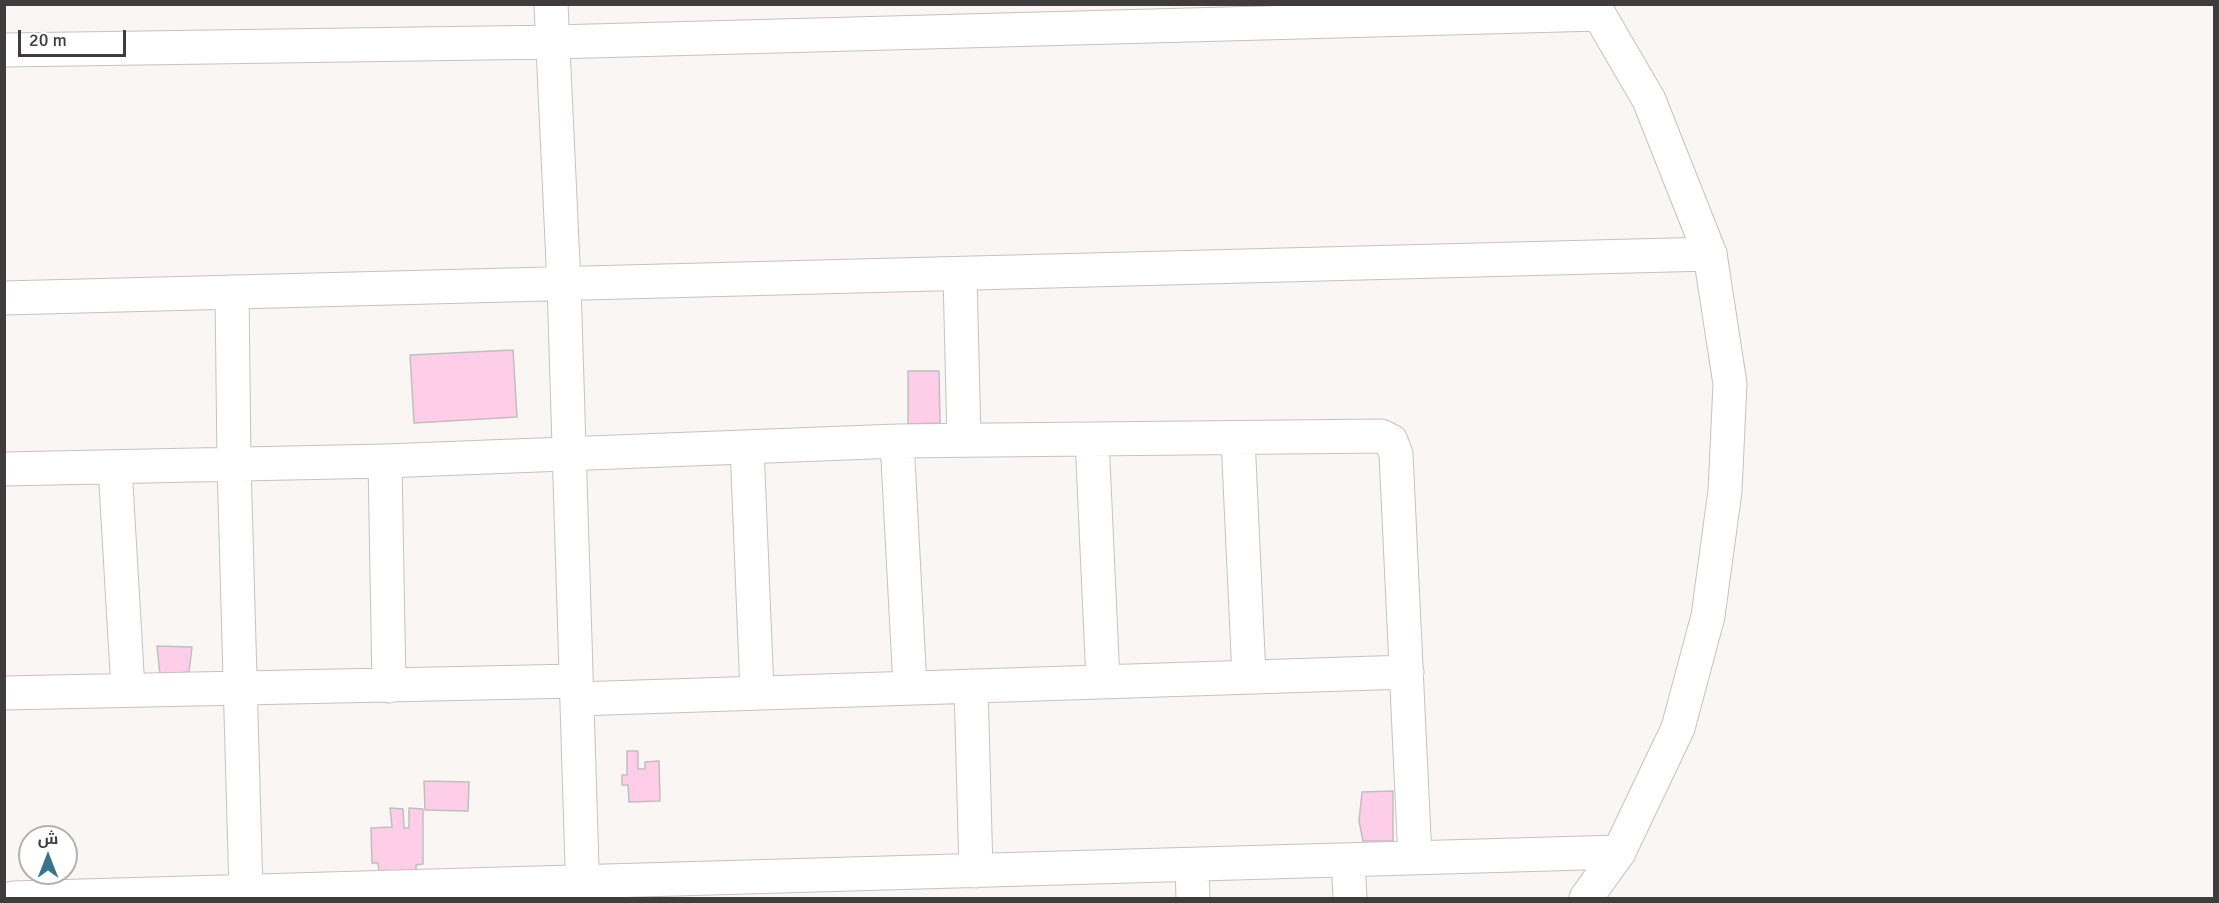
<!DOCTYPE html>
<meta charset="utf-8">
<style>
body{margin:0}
#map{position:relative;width:2219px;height:903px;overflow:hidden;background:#faf6f4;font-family:Signika,Cairo,sans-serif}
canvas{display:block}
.frame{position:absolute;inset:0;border:6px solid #3e3c3c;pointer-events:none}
.north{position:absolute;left:18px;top:825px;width:60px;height:60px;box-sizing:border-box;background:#fff;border:2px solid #b2b1b1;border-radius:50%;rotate:0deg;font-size:16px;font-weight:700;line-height:24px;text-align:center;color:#3e3c3c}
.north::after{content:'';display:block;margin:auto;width:21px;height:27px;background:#3b738d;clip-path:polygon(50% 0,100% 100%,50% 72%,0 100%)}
.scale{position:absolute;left:18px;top:30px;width:108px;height:27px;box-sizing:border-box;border:3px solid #3e3c3c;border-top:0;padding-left:8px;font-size:18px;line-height:21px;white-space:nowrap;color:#3e3c3c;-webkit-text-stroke:4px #fff;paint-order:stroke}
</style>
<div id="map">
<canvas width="2219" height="903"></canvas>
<div class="frame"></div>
<div class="north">ش</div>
<div class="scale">20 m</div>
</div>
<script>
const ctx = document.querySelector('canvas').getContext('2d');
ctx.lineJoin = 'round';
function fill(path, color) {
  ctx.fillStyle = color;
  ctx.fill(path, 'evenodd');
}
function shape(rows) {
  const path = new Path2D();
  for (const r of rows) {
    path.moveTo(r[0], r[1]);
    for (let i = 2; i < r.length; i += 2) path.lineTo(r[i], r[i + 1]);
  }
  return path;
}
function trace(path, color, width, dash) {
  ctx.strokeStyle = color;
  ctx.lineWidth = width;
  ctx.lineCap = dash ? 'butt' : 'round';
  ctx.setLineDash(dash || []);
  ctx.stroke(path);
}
const building = shape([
 [513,350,517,417,414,423,410,355,513,350],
 [908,371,939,371,940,423,908,424,908,371],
 [157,646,192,647,189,672,160,675,157,646],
 [627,751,638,751,638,769,645,769,645,762,659,761,660,801,629,802,628,785,622,785,622,775,627,775,627,751],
 [424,781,469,782,468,811,425,810,424,781],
 [1393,791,1393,841,1363,841,1359,821,1362,792,1393,791],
 [390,808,403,809,404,828,409,828,409,808,423,809,423,864,416,865,416,872,379,873,378,863,372,863,371,828,392,827,390,808]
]);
fill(building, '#fecde7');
trace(building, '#c1bebf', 1.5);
const street = shape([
 [551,4,564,285,583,898],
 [4,50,554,42,1599,14],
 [960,274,964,440],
 [232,292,234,463,246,892],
 [4,298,1710,254],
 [1238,438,1249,677],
 [1092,439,1103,681],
 [897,441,910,687],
 [747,447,757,692],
 [385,461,389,686],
 [115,467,128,690],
 [4,469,385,461,897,441,1381,436,1391,441,1396,454,1415,858],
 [971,686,976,871],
 [4,693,576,681],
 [577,699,1407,672],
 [1348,860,1350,898],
 [1192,865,1193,898],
 [13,898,1619,852]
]);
const secondary = shape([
 [1586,898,1619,852,1678,728,1708,616,1725,491,1730,384,1710,254,1649,100,1593,4]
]);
trace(street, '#c6c2c0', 35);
trace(secondary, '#c6c2c0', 35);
trace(street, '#fff', 33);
trace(secondary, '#fff', 33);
</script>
